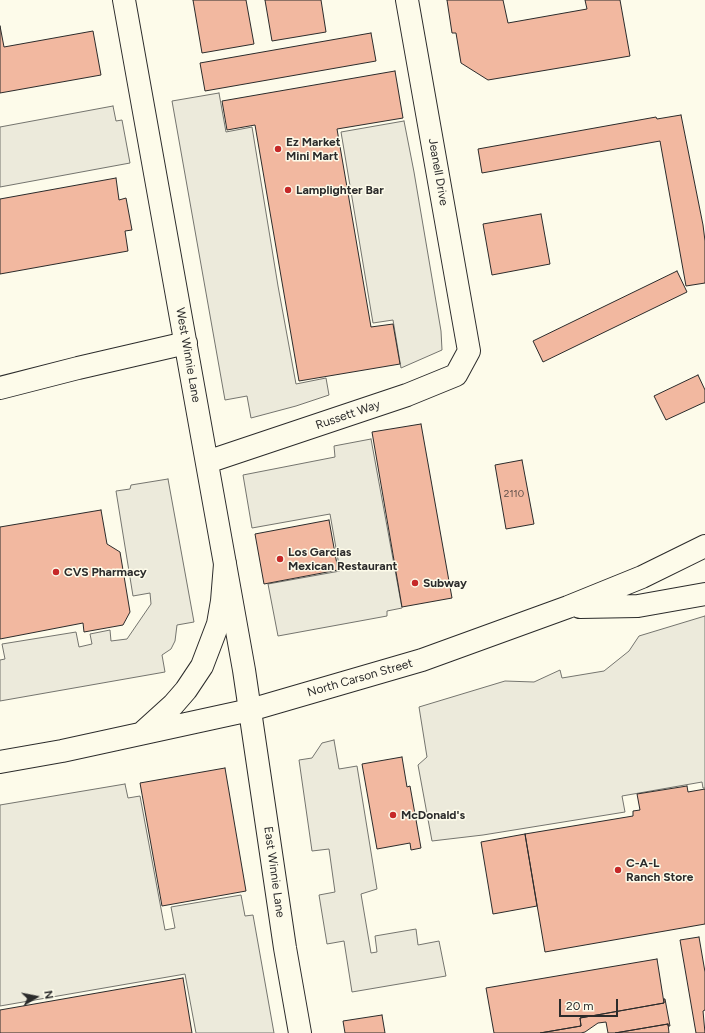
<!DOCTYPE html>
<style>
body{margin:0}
#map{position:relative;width:705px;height:1033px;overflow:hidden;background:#fdfbea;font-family:Figtree,sans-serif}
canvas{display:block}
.north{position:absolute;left:16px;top:977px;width:40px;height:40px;-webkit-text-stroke:3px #fdfbea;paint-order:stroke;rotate:80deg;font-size:11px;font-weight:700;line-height:16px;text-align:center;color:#2b2b2b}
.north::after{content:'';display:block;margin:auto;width:14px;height:18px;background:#2b2b2b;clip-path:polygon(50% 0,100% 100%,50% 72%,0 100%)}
.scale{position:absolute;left:559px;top:999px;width:59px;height:18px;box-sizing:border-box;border:2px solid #2b2b2b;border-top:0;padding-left:5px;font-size:12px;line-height:14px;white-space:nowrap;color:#2b2b2b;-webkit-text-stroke:3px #fdfbea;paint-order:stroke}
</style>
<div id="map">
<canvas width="705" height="1033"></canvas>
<div class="north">N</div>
<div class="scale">20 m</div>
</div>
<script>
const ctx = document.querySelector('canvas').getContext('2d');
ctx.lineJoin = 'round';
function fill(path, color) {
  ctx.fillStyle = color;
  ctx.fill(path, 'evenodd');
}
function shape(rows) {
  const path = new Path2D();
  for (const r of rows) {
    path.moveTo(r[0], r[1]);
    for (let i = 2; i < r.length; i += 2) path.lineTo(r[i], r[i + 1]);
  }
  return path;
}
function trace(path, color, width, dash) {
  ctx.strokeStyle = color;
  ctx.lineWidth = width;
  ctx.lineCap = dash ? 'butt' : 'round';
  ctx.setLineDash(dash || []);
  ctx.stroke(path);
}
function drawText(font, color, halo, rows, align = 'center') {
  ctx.font = font + ' Figtree,sans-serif';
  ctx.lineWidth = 3;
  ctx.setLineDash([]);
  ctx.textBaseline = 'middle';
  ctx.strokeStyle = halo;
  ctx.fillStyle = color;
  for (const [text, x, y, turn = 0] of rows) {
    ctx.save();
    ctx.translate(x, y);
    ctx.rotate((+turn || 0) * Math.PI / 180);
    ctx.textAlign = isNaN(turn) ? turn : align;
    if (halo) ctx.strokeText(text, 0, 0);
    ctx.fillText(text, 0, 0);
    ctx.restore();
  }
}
const parking = shape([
 [219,93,226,132,252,127,278,286,296,384,326,378,329,395,296,406,251,418,247,396,225,400,172,101,219,93],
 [113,106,116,121,122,120,130,163,0,187,0,127,113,106],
 [404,121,414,172,441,331,442,350,401,368,393,320,373,323,341,132,404,121],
 [371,439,402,608,387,611,387,616,278,636,268,584,340,571,330,514,252,528,243,475,335,457,334,446,371,439],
 [168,479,194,622,177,625,175,641,171,649,162,655,165,672,0,701,0,660,5,659,2,644,76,632,79,647,92,644,90,634,110,630,111,641,127,639,151,604,150,593,133,596,116,491,130,489,131,485,168,479],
 [705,616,705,788,703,788,702,782,622,796,625,812,483,835,432,841,418,765,427,757,419,707,505,681,534,682,560,670,562,678,604,671,629,651,639,636,705,616],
 [334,740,339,769,357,766,377,889,361,894,371,953,377,952,375,936,416,929,418,945,439,941,446,976,352,992,344,941,327,944,319,895,335,892,329,849,312,851,299,760,312,758,322,743,334,740],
 [125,784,128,798,140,796,165,930,175,928,171,907,241,895,245,916,253,915,274,1033,196,1033,185,974,0,1006,0,805,125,784]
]);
fill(parking, '#eceadb');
trace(parking, '#74746e', 1);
const building = shape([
 [193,0,246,0,254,44,202,53,193,0],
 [265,0,321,0,326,32,272,41,265,0],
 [447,0,503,0,508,23,587,9,585,0,620,0,630,56,488,80,461,63,456,33,452,33,447,0],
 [0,26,4,47,93,31,101,75,0,93,0,26],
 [371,33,376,61,205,91,200,63,371,33],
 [395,71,403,118,337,129,371,327,393,324,400,364,299,381,255,125,227,130,222,101,395,71],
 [681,115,703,225,705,241,705,283,686,286,660,141,482,173,478,149,656,117,657,119,681,115],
 [116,178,119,200,126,198,132,230,125,231,128,251,0,274,0,199,116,178],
 [541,214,550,264,492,275,483,224,541,214],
 [677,271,687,292,543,362,533,341,677,271],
 [698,375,705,390,705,402,666,420,654,396,698,375],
 [421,424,452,598,402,607,372,432,421,424],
 [522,460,534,524,506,529,495,465,522,460],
 [101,510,107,544,120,552,130,612,123,625,84,632,83,623,0,639,0,527,101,510],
 [329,520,338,570,264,584,255,534,329,520],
 [402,757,407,787,410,786,421,848,411,850,410,843,377,849,362,764,402,757],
 [225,768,246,891,162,906,140,783,225,768],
 [687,786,688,792,705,789,705,924,545,952,525,834,633,816,633,811,640,810,637,794,687,786],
 [525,834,537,906,493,914,481,842,525,834],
 [699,937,705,972,705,1010,703,1011,705,1033,696,1033,680,940,699,937],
 [657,959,664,1003,580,1018,581,1026,540,1033,494,1033,486,988,657,959],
 [183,978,192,1033,0,1033,0,1010,183,978],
 [664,999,665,999,670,1026,668,1026,668,1024,615,1033,608,1033,606,1022,598,1023,585,1032,581,1033,540,1033,581,1026,580,1018,664,1003,664,999],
 [382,1015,385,1033,345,1033,343,1021,382,1015],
 [668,1024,669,1033,615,1033,668,1024]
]);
fill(building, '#f2b8a0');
trace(building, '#2b2b2b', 1);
const minor = shape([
 [124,0,244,670,285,948,300,1033],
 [0,388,78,368,186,343],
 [207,462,407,395,456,375,469,351,407,0]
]);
const major = shape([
 [580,607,638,606,705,594],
 [141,734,173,705,186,690,202,666,218,624,222,601,225,564],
 [0,762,62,751,250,710,422,660,568,607,642,577,705,546]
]);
trace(minor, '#2b2b2b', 24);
trace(major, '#2b2b2b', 24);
trace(minor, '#fdfbea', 22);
trace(major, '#fdfbea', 22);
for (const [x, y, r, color] of [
 [278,149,4,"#c62828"],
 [288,190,4,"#c62828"],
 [280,559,4,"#c62828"],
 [56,572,4,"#c62828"],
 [415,583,4,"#c62828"],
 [393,815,4,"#c62828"],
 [618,870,4,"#c62828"]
]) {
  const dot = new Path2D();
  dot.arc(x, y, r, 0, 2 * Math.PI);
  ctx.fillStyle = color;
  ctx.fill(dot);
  trace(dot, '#fdfbea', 1.5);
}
drawText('10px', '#5d4e48', null, [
 ["2110",514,494]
]);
drawText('bold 12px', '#2b2b2b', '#fdfbea', [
 ["Ez Market",286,142],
 ["Mini Mart",286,156],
 ["Lamplighter Bar",296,190],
 ["Los Garcias",288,552],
 ["Mexican Restaurant",288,566],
 ["CVS Pharmacy",64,572],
 ["Subway",423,583],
 ["McDonald's",401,815],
 ["C-A-L",626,863],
 ["Ranch Store",626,877]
], 'left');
drawText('12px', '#2b2b2b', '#fdfbea', [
 ["Jeanell Drive",438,172,80],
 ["West Winnie Lane",188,355,80],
 ["Russett Way",348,415,-19],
 ["North Carson Street",360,678,-16],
 ["East Winnie Lane",274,872,82]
]);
</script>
